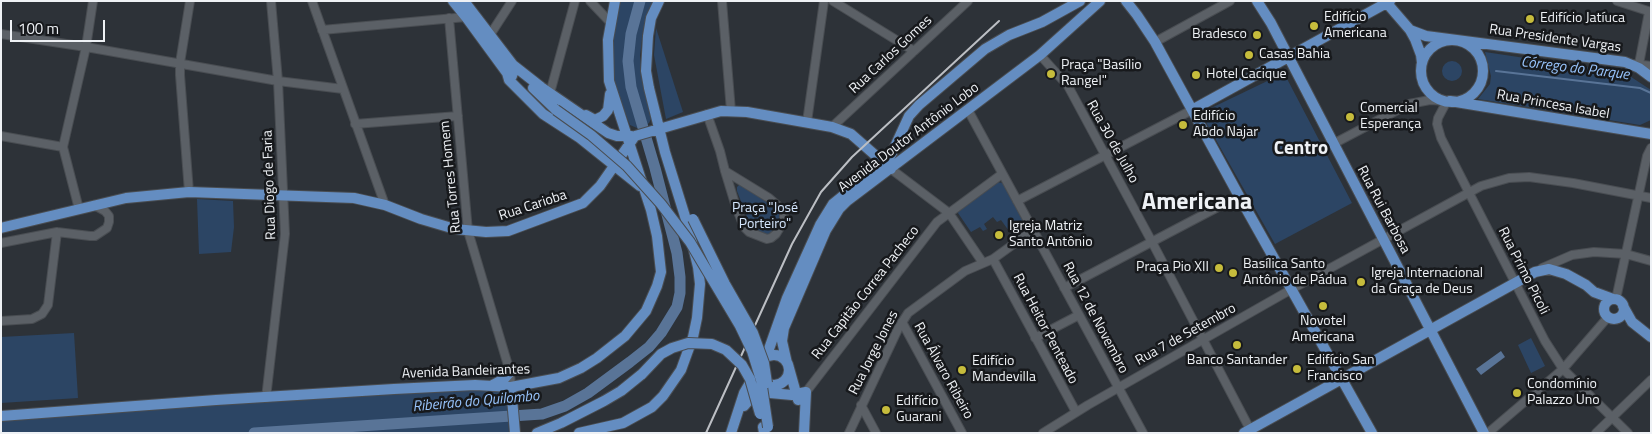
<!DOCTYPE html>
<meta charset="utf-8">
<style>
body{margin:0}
#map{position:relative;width:1652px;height:434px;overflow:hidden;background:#2d3238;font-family:"Titillium Web",sans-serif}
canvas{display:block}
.frame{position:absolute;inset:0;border:2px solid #eef1f5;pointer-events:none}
.scale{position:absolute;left:10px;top:20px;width:95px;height:22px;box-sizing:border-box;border:2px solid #eef1f5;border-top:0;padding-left:6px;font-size:15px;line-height:18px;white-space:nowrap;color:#eef1f5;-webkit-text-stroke:4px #17191c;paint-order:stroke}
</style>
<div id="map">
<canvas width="1652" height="434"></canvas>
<div class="frame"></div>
<div class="scale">100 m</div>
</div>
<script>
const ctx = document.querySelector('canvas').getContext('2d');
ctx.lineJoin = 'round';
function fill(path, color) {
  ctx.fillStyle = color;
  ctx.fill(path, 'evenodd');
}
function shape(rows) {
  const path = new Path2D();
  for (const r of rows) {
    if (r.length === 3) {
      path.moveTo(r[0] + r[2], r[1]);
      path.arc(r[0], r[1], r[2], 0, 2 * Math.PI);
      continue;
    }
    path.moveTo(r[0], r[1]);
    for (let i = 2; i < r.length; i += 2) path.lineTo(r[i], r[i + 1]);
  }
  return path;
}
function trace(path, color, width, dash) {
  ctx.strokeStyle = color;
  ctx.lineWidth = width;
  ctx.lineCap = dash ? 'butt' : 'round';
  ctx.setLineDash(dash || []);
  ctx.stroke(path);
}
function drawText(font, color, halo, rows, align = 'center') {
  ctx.font = font + ' "Titillium Web",sans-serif';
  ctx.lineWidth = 5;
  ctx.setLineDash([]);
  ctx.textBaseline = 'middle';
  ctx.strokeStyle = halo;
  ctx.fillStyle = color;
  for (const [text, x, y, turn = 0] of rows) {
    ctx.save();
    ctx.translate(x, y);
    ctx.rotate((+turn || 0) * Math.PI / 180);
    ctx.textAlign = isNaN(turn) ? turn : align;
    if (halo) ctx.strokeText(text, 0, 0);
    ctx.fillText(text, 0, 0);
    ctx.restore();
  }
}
fill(shape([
 [620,1,654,1,648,11,643,31,640,56,643,83,651,119,649,123,642,128,637,128,630,125,616,92,612,67,611,37,615,17],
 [656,28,683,112,666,119,654,55],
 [1485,52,1625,73,1651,90,1651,120,1640,125,1478,99,1490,84,1491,76],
 [1452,71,10],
 [1284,73,1352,203,1275,244,1203,117,1207,110],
 [997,182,1003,183,1025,224,1025,227,1016,232,1013,228,1009,231,1001,220,997,222,993,217,984,224,987,229,983,231,980,227,971,232,958,213,959,209],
 [740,184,779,208,782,219,771,235,767,235,756,229,749,222,737,191,737,187],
 [197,199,233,201,234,227,231,252,199,254],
 [74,333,78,398,1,403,1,337],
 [1531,338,1545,366,1531,373,1518,345],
 [475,390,507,391,509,433,1,433,1,420,216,404]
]), '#2c4564');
fill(shape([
 [1501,351,1505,357,1481,375,1476,369]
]), '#597497');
trace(shape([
 [1496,71,1640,88,1651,93]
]), '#597497', 2);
trace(shape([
 [254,433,542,414,565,406,588,393,630,362,649,347,661,333,677,307,680,293,680,277,677,253,655,168,631,87,628,61,631,34,640,1]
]), '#597497', 11);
const minor = shape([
 [312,1,385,205],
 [590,1,610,22],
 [722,1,731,111],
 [833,1,914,51],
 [1617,1,1651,12],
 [449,18,468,231,510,372,511,387],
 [322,30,466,17],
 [1,34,86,47,278,81,343,89],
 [490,35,512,1],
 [1155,42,1230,1],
 [1040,55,1068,86,1152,242,1252,433],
 [1635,64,1651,66],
 [1639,64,1649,12],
 [550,93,575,1],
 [1447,101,1438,118,1437,124,1441,138,1545,341,1563,369,1628,433],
 [968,110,1143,433],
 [707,114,720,151,725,171,736,207,744,227,749,232,767,239,771,238,776,234,784,221,784,211,769,198,725,171],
 [807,122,824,1],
 [355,124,458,116],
 [832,127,968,1],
 [1,136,63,147],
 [1333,144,1409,104,1430,100,1447,101],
 [891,169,949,213,983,263],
 [189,192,180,75,180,63,190,1],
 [1017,201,1192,110],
 [79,209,63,147,86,47,93,1],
 [1,243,57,232,90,236,95,236,107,228,109,222,109,216,105,211,94,205],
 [993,259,1076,412],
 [1542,268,1572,255,1594,252,1626,254,1651,261],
 [1064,288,1239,196],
 [1616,299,1647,156,1651,148],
 [1,321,32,319,42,314,48,305,57,232],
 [902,322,962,433],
 [1035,338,1079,315],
 [806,392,937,222,1002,174],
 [266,398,285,234,278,81,271,1],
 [861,405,876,433],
 [849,433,898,329,908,313,965,271,993,259,1033,230],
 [1043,433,1088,405,1292,289,1481,186,1509,178,1529,177,1573,183,1651,198],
 [1488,433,1563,369,1608,317],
 [1596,433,1651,380]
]);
const major = shape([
 [453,1,466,17,507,73,512,76],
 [464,1,513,65,515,71],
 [1126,1,1137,15,1155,42,1239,196,1372,433],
 [1257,1,1271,23,1484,433],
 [1385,1,1410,30,1415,39,1421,55,1422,63],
 [1410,30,1426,36,1625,62,1639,68,1651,77],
 [1452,71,31],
 [513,65,541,87,608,133,617,136,631,136],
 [507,73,509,80,543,114,580,138,640,186],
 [533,88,556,110],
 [1450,101,1651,134],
 [1192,110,1390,1],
 [586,115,595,120,603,116,608,110,610,94],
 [1,228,126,198,189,192,354,198,385,205,421,219,455,229,486,232,508,231,583,203,600,186,635,136,721,111,747,112,832,127,851,134,891,169],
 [1614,309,10],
 [1623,306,1632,322,1651,337],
 [774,370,15],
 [762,362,769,349,787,298,820,225,833,204,885,162,891,155,909,116,919,105,985,49,1009,35,1042,22,1080,1],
 [787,363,782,341,784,328,826,230,839,209,847,201,1040,55,1100,1],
 [789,368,798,400],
 [493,385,504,379,510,372],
 [511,387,515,433],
 [744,406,750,399,761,393,770,393,792,395,806,392,804,433],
 [1,416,216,400,394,389,475,385,511,387,559,378,581,368,597,358,625,336,646,311,657,286,661,272,657,236,651,210,609,81,608,40,615,1],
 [763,427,764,433],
 [537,433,561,423,604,401,621,391,642,374],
 [579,433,623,423,652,407,663,396,681,370,693,337,697,318,700,284,698,267,688,226,665,152,649,88,646,71,648,36,651,18,659,1],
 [731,433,744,393,754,376],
 [1244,433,1535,272,1549,269,1566,274,1586,285,1594,292,1613,299]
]);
trace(minor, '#494d52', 10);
trace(major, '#494d52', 12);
trace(minor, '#5b6066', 8);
trace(major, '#648dc1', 10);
trace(shape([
 [706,433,792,244,821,192,852,157,999,21]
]), '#bcbfc4', 2);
const majorBridge = shape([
 [556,110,591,135,627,166,661,204,690,242,740,326,752,351,761,380,768,427],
 [693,219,725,284,753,333,764,363,767,383],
 [642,374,661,354,672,348,688,343,712,344,726,350,742,365,750,379,760,414]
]);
trace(majorBridge, '#494d52', 12, []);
trace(majorBridge, '#648dc1', 10);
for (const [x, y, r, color] of [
 [1530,19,5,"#c6bc3c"],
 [1314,26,5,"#c6bc3c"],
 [1257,35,5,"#c6bc3c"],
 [1249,55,5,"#c6bc3c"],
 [1051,74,5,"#c6bc3c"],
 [1196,75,5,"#c6bc3c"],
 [1350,117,5,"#c6bc3c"],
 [1183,125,5,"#c6bc3c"],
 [999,235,5,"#c6bc3c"],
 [1219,268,5,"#c6bc3c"],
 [1233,273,5,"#c6bc3c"],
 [1361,282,5,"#c6bc3c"],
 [1323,306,5,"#c6bc3c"],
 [1237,345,5,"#c6bc3c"],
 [1297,369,5,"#c6bc3c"],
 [962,370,5,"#c6bc3c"],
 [1517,393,5,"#c6bc3c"],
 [886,410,5,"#c6bc3c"]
]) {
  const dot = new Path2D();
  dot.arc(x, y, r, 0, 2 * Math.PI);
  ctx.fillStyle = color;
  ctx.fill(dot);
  trace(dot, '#17191c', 2);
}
drawText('14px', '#eef1f5', '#17191c', [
 ["Edifício",1324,18],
 ["Americana",1324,34],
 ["Edifício Jatíuca",1540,19],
 ["Bradesco",1247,35,"right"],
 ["Casas Bahia",1259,55],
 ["Praça \"Basílio",1061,66],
 ["Rangel\"",1061,82],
 ["Hotel Cacique",1206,75],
 ["Comercial",1360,109],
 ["Esperança",1360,125],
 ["Edifício",1193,117],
 ["Abdo Najar",1193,133],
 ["Igreja Matriz",1009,227],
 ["Santo Antônio",1009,243],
 ["Basílica Santo",1243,265],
 ["Antônio de Pádua",1243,281],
 ["Praça Pio XII",1209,268,"right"],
 ["Igreja Internacional",1371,274],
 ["da Graça de Deus",1371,290],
 ["Novotel",1323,322,"center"],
 ["Americana",1323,338,"center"],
 ["Banco Santander",1237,361,"center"],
 ["Edifício San",1307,361],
 ["Francisco",1307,377],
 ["Edifício",972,362],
 ["Mandevilla",972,378],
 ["Condomínio",1527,385],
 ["Palazzo Uno",1527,401],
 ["Edifício",896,402],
 ["Guarani",896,418]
], 'left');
drawText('14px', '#eef1f5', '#17191c', [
 ["Rua Presidente Vargas",1555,39,8],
 ["Rua Carlos Gomes",891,55,-43],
 ["Rua Princesa Isabel",1553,105,10],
 ["Avenida Doutor Antônio Lobo",909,138,-37],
 ["Rua 30 de Julho",1112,142,61],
 ["Rua Torres Homem",451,177,-96],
 ["Rua Diogo de Faria",270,185,-92],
 ["Rua Carioba",533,206,-18],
 ["Rua Rui Barbosa",1383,210,62],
 ["Rua Primo Picoli",1523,271,63],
 ["Rua Capitão Correa Pacheco",866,293,-52],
 ["Rua 12 de Novembro",1095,318,62],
 ["Rua Heitor Penteado",1045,329,62],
 ["Rua 7 de Setembro",1186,335,-29],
 ["Rua Jorge Jones",874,353,-63],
 ["Rua Álvaro Ribeiro",943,371,61],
 ["Avenida Bandeirantes",466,372,-2]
]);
drawText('14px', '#d4e6fd', '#17191c', [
 ["Praça \"José",765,209],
 ["Porteiro\"",765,225]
]);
drawText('italic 15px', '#97c3fb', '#17191c', [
 ["Córrego do Parque",1575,69,7],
 ["Ribeirão do Quilombo",476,402,-5]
]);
drawText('bold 19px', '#eef1f5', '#17191c', [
 ["Centro",1301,149]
]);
drawText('bold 24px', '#eef1f5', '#17191c', [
 ["Americana",1197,203]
]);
</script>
